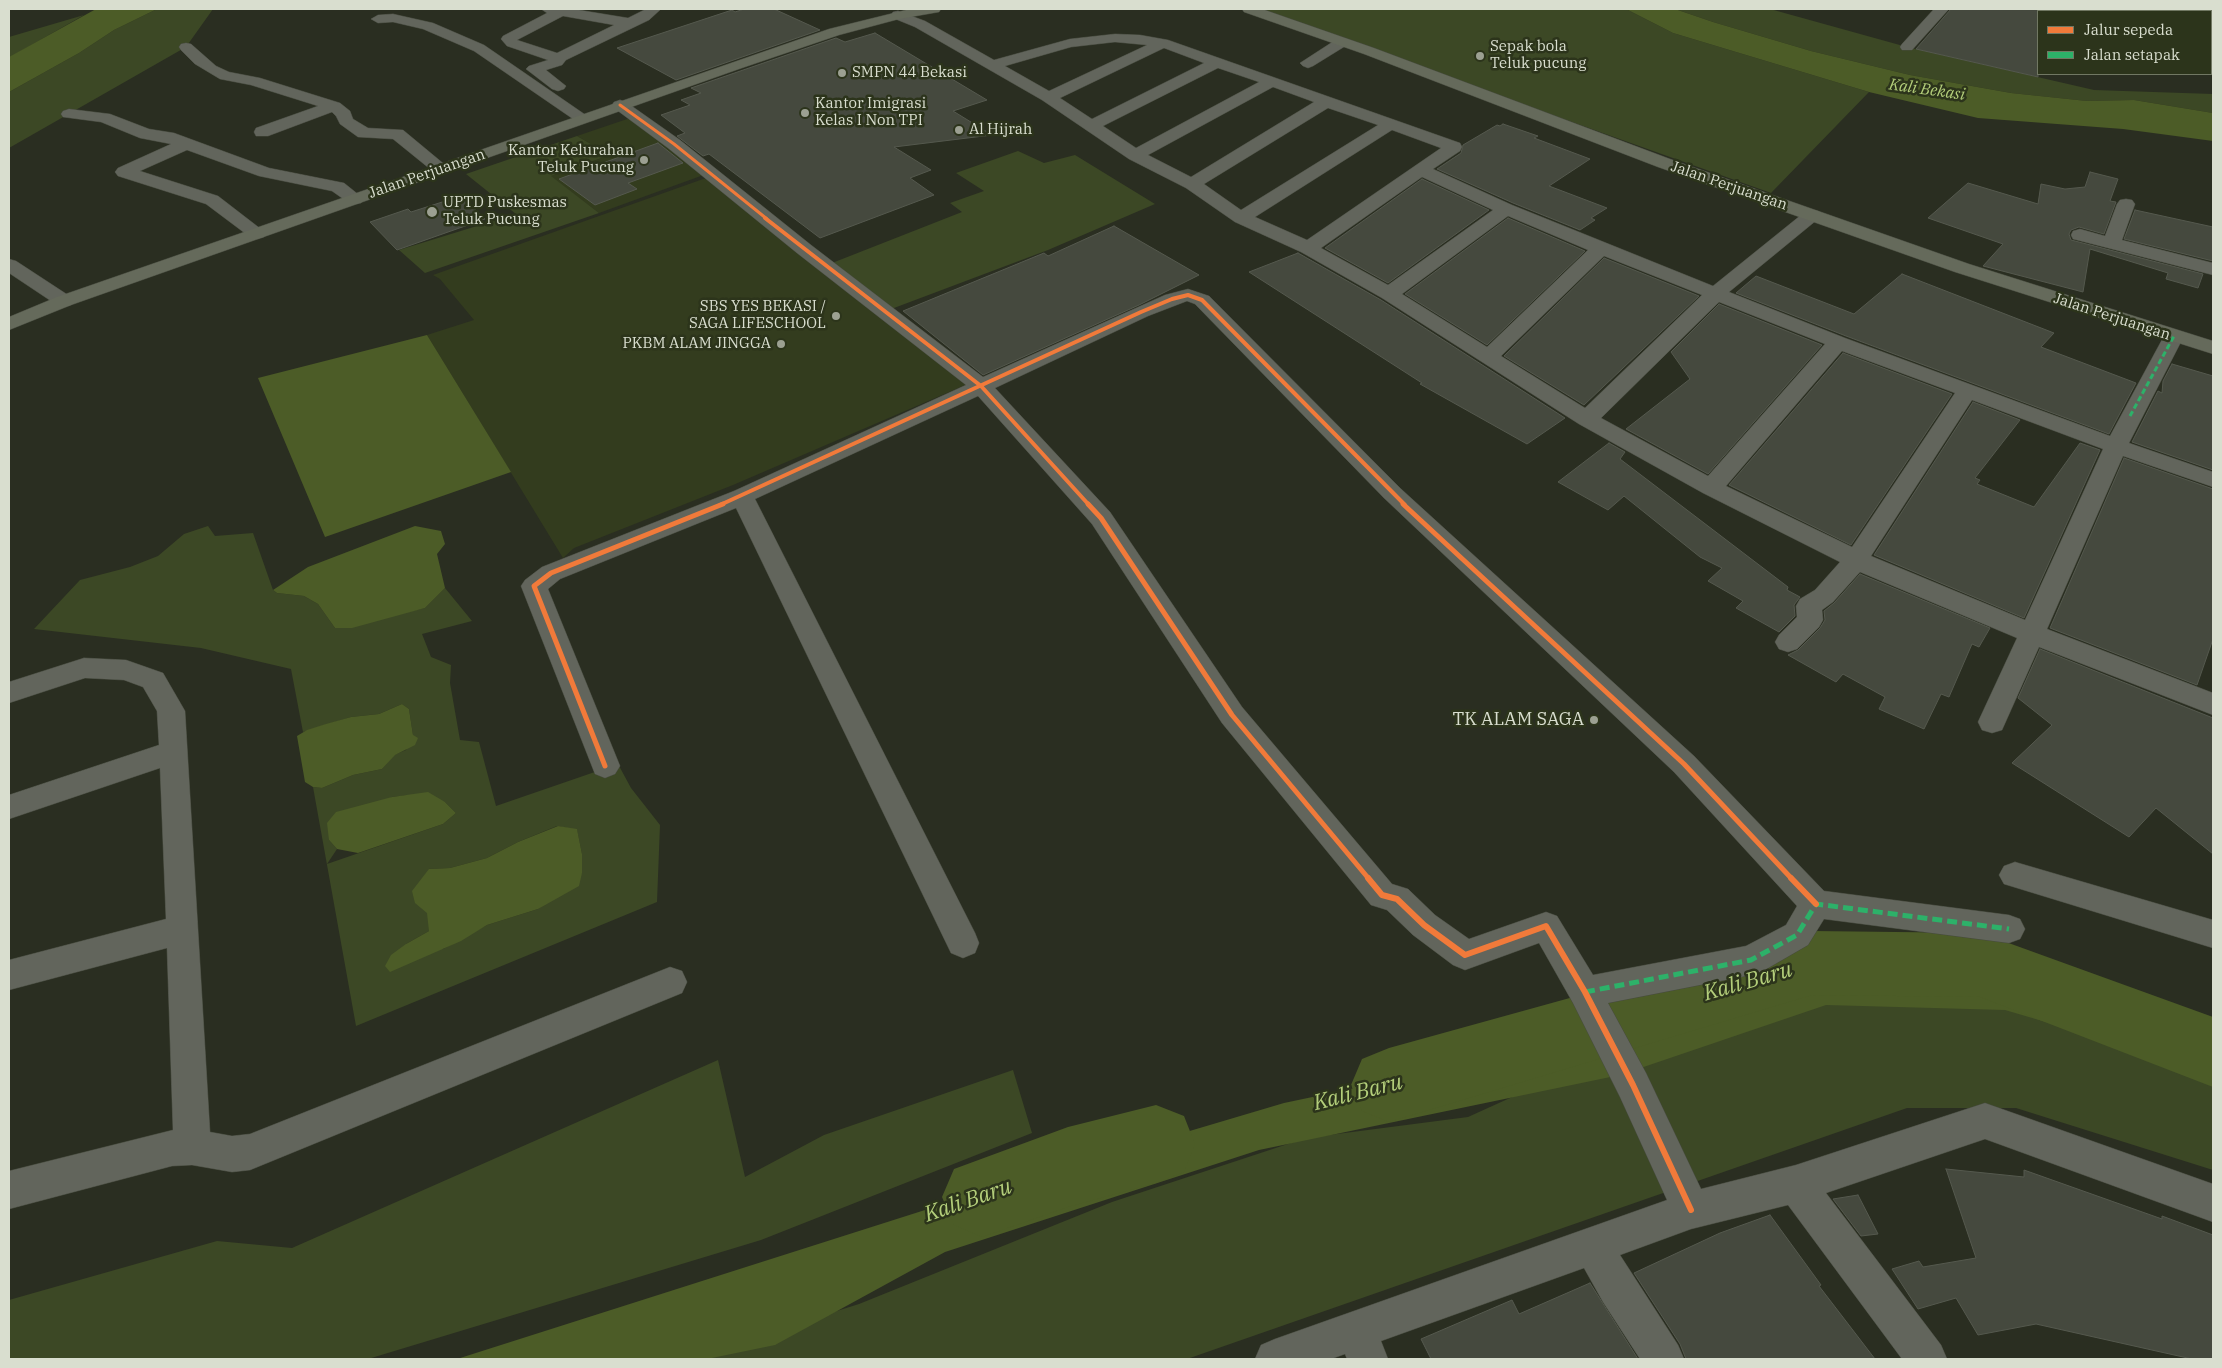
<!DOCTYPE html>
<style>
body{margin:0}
#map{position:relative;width:2222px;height:1368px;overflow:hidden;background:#2a2e21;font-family:"IBM Plex Serif",serif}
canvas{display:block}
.frame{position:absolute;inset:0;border:10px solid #d9decf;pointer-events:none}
.legend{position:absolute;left:2037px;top:10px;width:175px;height:65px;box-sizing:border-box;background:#2c341b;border:1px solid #717863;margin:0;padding:6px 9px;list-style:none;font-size:15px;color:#d9decf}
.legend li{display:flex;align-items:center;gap:10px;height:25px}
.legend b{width:25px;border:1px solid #717863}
</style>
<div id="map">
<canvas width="2222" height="1368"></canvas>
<div class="frame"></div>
<ul class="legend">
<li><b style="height:6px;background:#f17a3a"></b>Jalur sepeda</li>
<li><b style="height:6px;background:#2db169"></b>Jalan setapak</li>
</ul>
</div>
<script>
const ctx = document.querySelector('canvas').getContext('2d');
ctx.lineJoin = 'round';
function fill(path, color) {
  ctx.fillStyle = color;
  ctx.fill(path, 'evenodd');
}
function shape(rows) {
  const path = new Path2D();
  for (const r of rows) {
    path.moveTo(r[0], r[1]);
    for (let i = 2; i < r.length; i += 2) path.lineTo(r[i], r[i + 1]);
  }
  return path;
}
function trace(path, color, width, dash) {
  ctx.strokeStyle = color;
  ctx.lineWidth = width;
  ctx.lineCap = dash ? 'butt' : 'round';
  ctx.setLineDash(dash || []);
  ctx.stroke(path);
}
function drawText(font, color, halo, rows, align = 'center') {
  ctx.font = font + ' "IBM Plex Serif",serif';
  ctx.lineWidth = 5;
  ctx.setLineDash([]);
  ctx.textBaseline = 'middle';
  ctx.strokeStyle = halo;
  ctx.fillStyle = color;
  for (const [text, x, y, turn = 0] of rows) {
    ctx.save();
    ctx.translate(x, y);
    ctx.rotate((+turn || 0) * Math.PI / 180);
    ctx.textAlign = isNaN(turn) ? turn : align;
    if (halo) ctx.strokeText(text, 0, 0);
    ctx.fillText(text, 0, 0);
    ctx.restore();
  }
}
fill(shape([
 [636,116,709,173,599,213,550,176,610,155,577,136],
 [706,178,970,383,733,485,574,548,563,558,427,335,474,320,440,279,433,275]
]), '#333c1e');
fill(shape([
 [157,9,213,9,186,47,9,148,9,92,79,53,114,30],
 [1255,9,1626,9,1673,33,1869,92,1771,193],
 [1675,9,1770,9,1907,47,2094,90,2213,94,2213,113,2134,100,2087,101,2011,93,1910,75,1811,51,1713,22],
 [84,15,12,56,9,57,9,37],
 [577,136,610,155,551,176,599,213,425,273,399,250,516,214,466,174],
 [1018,151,1044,163,1075,155,1155,204,1048,250,886,311,827,265,962,212,950,203,984,191,956,173],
 [208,526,215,536,253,533,273,590,277,593,304,596,318,604,335,628,425,608,445,588,472,621,422,634,431,657,451,665,450,683,460,740,479,742,496,806,618,764,631,788,660,825,657,902,356,1026,313,787,322,788,353,775,382,769,394,755,406,750,413,735,409,709,402,704,379,714,351,717,303,732,291,669,201,648,34,629,80,580,130,567,158,556,184,534],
 [409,795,445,802,456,813,443,824,327,864,337,849,329,840,392,797],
 [557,826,577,830,582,854,582,873,538,909,487,925,443,949,406,944,429,931,429,869,450,868,487,858,518,842],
 [1871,985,2012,1008,2213,1083,2213,1170,2016,1108,1907,1108,1187,1359,685,1359,859,1304,1112,1202,1306,1138,1468,1117,1521,1093],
 [718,1060,745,1177,824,1135,1013,1070,1032,1133,761,1240,368,1359,9,1359,9,1300,217,1241,292,1248]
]), '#3c4825');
fill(shape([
 [96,9,157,9,114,30,79,53,9,92,9,57],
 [1626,9,1675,9,1713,22,1811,51,1910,75,2011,93,2087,101,2134,100,2213,113,2213,141,2123,129,1978,118,1869,92,1673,33],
 [427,335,511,472,325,537,258,378],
 [415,526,441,531,445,544,437,554,445,588,425,608,352,628,335,628,318,604,304,596,277,593,273,590,308,567],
 [402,704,409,709,413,735,418,738,415,745,395,755,382,769,353,775,322,788,313,787,305,782,297,736,307,730,326,724,351,717,379,714],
 [428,792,445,802,456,813,443,824,358,853,337,849,329,840,327,823,336,812,392,797],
 [558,826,577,829,582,854,582,873,579,886,538,909,487,925,461,941,390,972,385,966,391,955,406,944,429,931,427,913,415,903,412,891,429,869,450,868,487,858,518,842],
 [1877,972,2021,981,2213,1037,2213,1071,2005,1010,1826,1005,1620,1075,1259,1150,945,1252,775,1345,707,1359,457,1359,947,1203,1284,1103,1564,1044,1732,981]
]), '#4c5c27');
fill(shape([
 [1812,931,1981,933,2213,1017,2213,1087,1980,997,1812,995,1389,1122,1362,1111,1351,1085,1362,1059,1389,1048,1812,931],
 [1156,1105,1184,1116,1195,1144,1184,1172,1156,1183,1068,1207,982,1237,954,1225,942,1197,954,1169,1068,1127,1156,1105]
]), '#4c5c27');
const building = shape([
 [744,9,774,9,820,30,676,80,617,48,732,10,735,12,744,9],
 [1951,9,2038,9,2038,77,1916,49,1951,9],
 [875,33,987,100,953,111,992,135,894,147,931,170,910,178,934,195,820,238,709,154,703,156,677,136,685,133,661,115,690,105,681,100,701,93,691,88,836,38,845,42,875,33],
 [1503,124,1538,136,1534,138,1590,159,1549,186,1607,208,1591,218,1595,220,1580,230,1513,203,1437,169,1461,153,1463,145,1497,125,1500,126,1503,124],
 [658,143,683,163,628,183,637,189,595,205,559,179,658,143],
 [2090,172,2118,179,2110,201,2116,202,2104,234,2079,227,2071,230,2069,234,2071,240,2203,274,2198,288,2166,279,2168,273,2090,249,2083,292,1983,266,2003,244,1928,218,1968,183,2038,204,2041,184,2065,189,2085,187,2090,172],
 [1422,179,1489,210,1388,283,1325,248,1422,179],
 [461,196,485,219,397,250,370,222,408,209,411,212,461,196],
 [2135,210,2213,227,2213,261,2124,239,2135,210],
 [1508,218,1585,251,1487,345,1405,294,1508,218],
 [1114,226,1199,275,1139,305,983,375,903,311,1044,253,1048,256,1114,226],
 [1298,253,1381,300,1565,418,1527,444,1420,384,1422,383,1249,272,1298,253],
 [1604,258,1699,296,1584,405,1504,356,1604,258],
 [1902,274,2054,333,2041,347,2136,383,2109,434,1846,336,1736,293,1756,276,1854,314,1902,274],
 [1719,304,1822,345,1708,474,1626,429,1690,379,1671,352,1719,304],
 [1843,353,1952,394,1851,545,1729,485,1843,353],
 [2172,364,2213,376,2213,470,2132,442,2158,391,2162,393,2163,381,2172,364],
 [1973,402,2020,420,1975,478,1980,480,1977,484,2034,507,2080,443,2100,450,2024,618,1874,555,1973,402],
 [1609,443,1625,452,1620,459,1788,587,1787,590,1800,597,1794,605,1795,616,1779,632,1736,608,1743,601,1708,581,1722,568,1700,557,1624,496,1608,510,1558,482,1609,443],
 [2124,458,2213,489,2213,639,2197,685,2050,628,2124,458],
 [1860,574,1990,628,1979,647,1972,644,1949,697,1941,694,1924,729,1879,709,1885,697,1843,674,1836,682,1788,655,1798,650,1820,628,1825,620,1824,611,1834,603,1860,574],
 [2040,649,2213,718,2213,854,2156,808,2129,837,2012,763,2052,725,2018,698,2040,649],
 [1946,1169,2024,1177,2024,1170,2162,1219,2162,1216,2213,1235,2213,1359,2192,1359,2036,1324,1978,1335,1956,1298,1918,1309,1892,1269,1919,1261,1923,1267,1976,1258,1946,1169],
 [1858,1195,1878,1234,1861,1236,1833,1199,1858,1195],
 [1770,1215,1821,1285,1819,1286,1875,1359,1686,1359,1680,1344,1634,1273,1720,1233,1770,1215],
 [1590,1283,1638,1359,1431,1359,1421,1339,1512,1300,1519,1314,1590,1283]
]);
fill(building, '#45493e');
trace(building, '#55594e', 1);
const minor = shape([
 [541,9,573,9,628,18,646,9,661,9,649,20,566,60,562,65,546,70,566,86,564,89,558,91,552,89,526,69,529,66,548,60,507,46,501,39,503,36,547,13,541,9],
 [563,16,614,25,557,53,517,40,563,16],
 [1934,9,1949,9,1912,50,1902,50,1900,47,1902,44,1934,9],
 [898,11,925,21,994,60,1070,39,1115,34,1140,35,1168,40,1460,143,1462,147,1460,151,1433,169,1512,205,1713,286,1806,211,1812,210,1818,211,1821,215,1818,219,1729,292,1845,338,2110,436,2164,336,2167,332,2174,330,2181,332,2184,336,2129,443,2213,472,2213,487,2123,456,2047,629,2213,693,2213,715,2039,647,2002,730,1992,733,1982,730,1978,722,2017,638,1860,572,1833,602,1822,610,1823,620,1819,627,1797,649,1788,652,1779,649,1775,642,1779,635,1797,617,1796,606,1800,599,1815,590,1840,562,1703,493,1579,424,1382,298,1301,252,1235,222,1186,188,1129,159,1042,100,915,27,893,18,891,15,893,12,898,11],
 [1115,42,1147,45,1049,91,1005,66,1071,47,1115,42],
 [1164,48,1204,63,1092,119,1060,98,1164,48],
 [1218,68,1259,82,1136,148,1103,126,1218,68],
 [1273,87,1314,102,1191,177,1148,155,1273,87],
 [1328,108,1378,125,1241,210,1204,184,1328,108],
 [1392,130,1441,148,1307,240,1255,217,1392,130],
 [1422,177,1493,210,1388,285,1321,248,1422,177],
 [1508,216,1588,250,1487,347,1402,294,1508,216],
 [1604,256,1702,295,1585,408,1501,356,1604,256],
 [1719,302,1825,344,1708,476,1601,418,1719,302],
 [1842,351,1955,393,1852,547,1726,486,1842,351],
 [1972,400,2103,449,2025,620,1871,556,1972,400],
 [393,14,433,23,484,45,590,118,588,121,582,123,576,121,474,51,423,29,393,22,378,23,371,19,378,15,393,14],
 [1342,38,1347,39,1349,42,1347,45,1313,66,1308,68,1303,66,1300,63,1337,39,1342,38],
 [186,43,191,44,216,66,229,72,260,78,340,103,350,111,353,119,368,128,403,130,450,169,447,173,435,173,393,139,358,137,340,124,336,116,332,112,268,136,256,136,254,132,256,128,318,106,251,85,220,79,195,64,181,50,179,47,181,44,186,43],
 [620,100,626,102,680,140,811,245,983,377,1165,295,1188,289,1209,296,1400,488,1694,756,1824,891,2009,915,2020,919,2025,929,2020,939,2009,943,1824,919,1808,945,1763,971,1751,975,1608,1003,1646,1073,1701,1189,1796,1165,1985,1103,2213,1184,2213,1222,1985,1139,1826,1193,1941,1345,1947,1359,1902,1359,1788,1205,1691,1229,1620,1255,1678,1345,1684,1359,1640,1359,1603,1302,1584,1268,1381,1341,1388,1359,1347,1359,1345,1354,1331,1359,1255,1359,1261,1345,1275,1339,1667,1200,1620,1097,1573,1003,1539,943,1465,970,1453,965,1413,935,1387,910,1371,905,1222,723,1092,524,978,396,755,499,975,933,979,943,975,953,963,958,951,953,736,508,560,579,548,589,620,766,615,774,605,778,595,774,521,586,525,580,542,567,734,491,966,385,797,253,668,148,614,108,612,105,614,102,620,100],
 [1187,301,1195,304,1384,498,1674,772,1797,906,1786,925,1746,946,1593,975,1557,916,1546,912,1469,939,1435,915,1408,889,1392,884,1242,707,1110,512,995,388,1148,316,1187,301],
 [69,109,110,114,149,129,174,133,269,168,344,183,364,199,361,203,355,204,349,203,332,191,259,176,187,150,140,171,218,196,266,233,264,237,257,239,250,237,206,204,118,176,115,172,118,168,171,144,140,138,101,122,63,117,61,114,63,111,69,109],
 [2126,199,2132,200,2135,204,2122,240,2213,263,2213,275,2073,239,2071,235,2073,231,2080,229,2105,236,2117,204,2120,200,2126,199],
 [9,259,16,261,71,297,74,301,71,305,64,307,57,305,9,273,9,259],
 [84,658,126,660,163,673,185,711,210,1132,232,1136,250,1134,670,967,682,971,687,982,682,993,250,1170,232,1172,192,1165,172,1166,9,1209,9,1171,173,1130,167,948,9,990,9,960,166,919,160,768,9,819,9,795,159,745,157,711,143,687,124,680,85,678,9,703,9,682,84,658],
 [2015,862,2213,920,2213,948,2004,884,1999,875,2004,866,2015,862]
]);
const major = shape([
 [910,9,941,9,939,12,899,19,839,35,739,69,71,305,9,330,9,317,57,297,829,29,910,9],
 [1242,9,1262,9,1374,48,1670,159,1969,264,2213,341,2213,354,1955,272,1658,167,1364,54,1244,12,1242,9]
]);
trace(minor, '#464a3e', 1);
trace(major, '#464a3e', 1);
fill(minor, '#62655c');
fill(major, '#656a5b');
trace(shape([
 [2130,416,2174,336]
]), '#2db169', 3, [5.5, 3]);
trace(shape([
 [1585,992,1751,960,1797,935,1816,904,2009,929]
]), '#2db169', 5, [10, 5]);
trace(shape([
 [620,105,674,144,767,219]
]), '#f17a3a', 3);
trace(shape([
 [765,218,981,386,1089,505],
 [720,505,1141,312,1172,299,1188,295,1202,300,1405,505]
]), '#f17a3a', 4);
trace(shape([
 [1088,504,1101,518,1232,715,1369,879],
 [1403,504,1684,764,1792,879],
 [605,766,534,586,551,573,723,504]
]), '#f17a3a', 5);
trace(shape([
 [1368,878,1382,895,1397,899,1424,925,1465,955,1546,926,1585,992,1633,1085,1691,1210],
 [1791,878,1816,904]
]), '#f17a3a', 6);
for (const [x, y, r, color] of [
 [1480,56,5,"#9ca092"],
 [842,73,5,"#9ca092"],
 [805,113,5,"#9ca092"],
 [959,130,5,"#9ca092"],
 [644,160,5,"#9ca092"],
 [432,212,6,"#9ca092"],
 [836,316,5,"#9ca092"],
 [781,344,5,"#9ca092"],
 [1594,720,5,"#9ca092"]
]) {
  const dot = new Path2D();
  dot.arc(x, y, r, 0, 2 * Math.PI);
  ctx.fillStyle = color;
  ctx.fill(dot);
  trace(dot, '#2c341b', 2);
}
drawText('15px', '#d9decf', '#2c341b', [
 ["Sepak bola",1490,47],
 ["Teluk pucung",1490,64],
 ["SMPN 44 Bekasi",852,73],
 ["Kantor Imigrasi",815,104],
 ["Kelas I Non TPI",815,121],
 ["Al Hijrah",969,130],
 ["Kantor Kelurahan",634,151,"right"],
 ["Teluk Pucung",634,168,"right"],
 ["UPTD Puskesmas",443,203],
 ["Teluk Pucung",443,220],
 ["SBS YES BEKASI /",826,307,"right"],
 ["SAGA LIFESCHOOL",826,324,"right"],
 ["PKBM ALAM JINGGA",771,344,"right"]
], 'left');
drawText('15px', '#d9decf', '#2c341b', [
 ["Jalan Perjuangan",427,174,-19],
 ["Jalan Perjuangan",1729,186,19],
 ["Jalan Perjuangan",2112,317,18]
]);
drawText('italic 16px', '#b3ce7a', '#2c341b', [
 ["Kali Bekasi",1927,90,8]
]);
drawText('18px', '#d9decf', '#2c341b', [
 ["TK ALAM SAGA",1584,720]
], 'right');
drawText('italic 22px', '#b3ce7a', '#2c341b', [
 ["Kali Baru",1748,982,-16],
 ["Kali Baru",1358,1093,-14],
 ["Kali Baru",968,1201,-19]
]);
</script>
